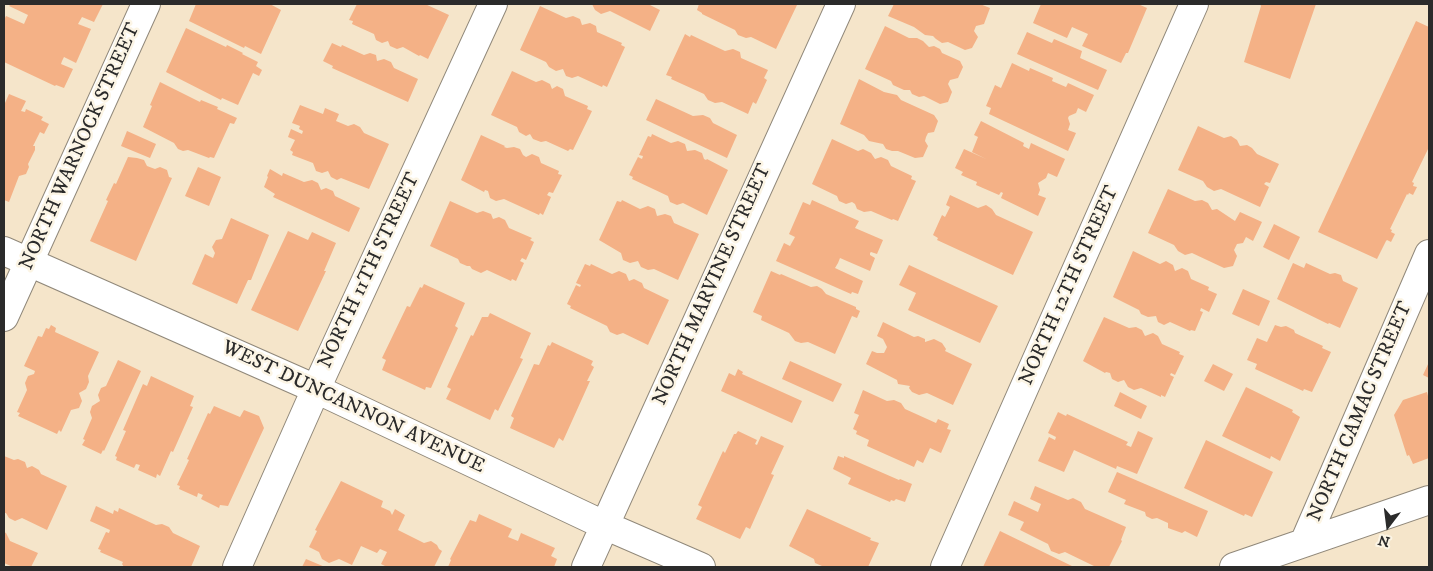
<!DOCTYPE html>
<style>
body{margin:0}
#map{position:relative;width:1433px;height:571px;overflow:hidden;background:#f5e5ca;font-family:"IM FELL DW Pica",serif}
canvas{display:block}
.frame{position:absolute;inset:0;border:5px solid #2b2b2b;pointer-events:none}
.north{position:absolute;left:1363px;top:501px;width:50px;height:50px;-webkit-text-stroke:4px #fcf5e5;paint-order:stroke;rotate:195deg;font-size:14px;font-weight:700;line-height:20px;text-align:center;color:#2b2b2b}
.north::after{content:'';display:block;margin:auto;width:18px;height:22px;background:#2b2b2b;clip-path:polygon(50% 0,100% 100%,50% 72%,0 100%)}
</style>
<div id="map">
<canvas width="1433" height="571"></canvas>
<div class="frame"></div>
<div class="north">N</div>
</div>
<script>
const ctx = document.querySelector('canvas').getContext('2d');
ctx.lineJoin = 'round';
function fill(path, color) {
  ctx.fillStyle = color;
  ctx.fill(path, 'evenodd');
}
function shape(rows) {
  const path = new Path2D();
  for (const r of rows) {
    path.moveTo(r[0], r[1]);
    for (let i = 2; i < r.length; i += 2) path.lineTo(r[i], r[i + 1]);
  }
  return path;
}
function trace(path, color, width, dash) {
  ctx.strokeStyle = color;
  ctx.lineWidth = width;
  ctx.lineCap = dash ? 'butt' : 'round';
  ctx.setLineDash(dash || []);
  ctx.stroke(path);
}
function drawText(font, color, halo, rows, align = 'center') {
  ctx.font = font + ' "IM FELL DW Pica",serif';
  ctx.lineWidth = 5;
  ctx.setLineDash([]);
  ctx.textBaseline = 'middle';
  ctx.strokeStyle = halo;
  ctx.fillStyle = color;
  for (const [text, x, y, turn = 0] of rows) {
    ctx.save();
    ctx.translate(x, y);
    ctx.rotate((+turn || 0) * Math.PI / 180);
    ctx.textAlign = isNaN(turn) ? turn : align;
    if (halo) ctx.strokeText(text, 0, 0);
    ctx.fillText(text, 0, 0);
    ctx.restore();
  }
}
fill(shape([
 [11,4,103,4,94,22,82,17,78,24,91,29,76,63,64,57,62,61,61,64,73,69,64,88,56,85,55,86,4,62,4,34,5,31,4,31,4,20,6,16,24,24,28,15,9,6],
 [196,4,270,4,281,10,261,54,245,46,244,48,189,21],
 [357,4,425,4,449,15,428,59,420,55,419,56,403,47,397,49,390,46,388,41,382,43,376,40,374,34,352,24,353,21,349,20],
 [592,4,648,4,660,10,650,31,610,11,601,14,595,10],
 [699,4,794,4,797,5,776,49,751,37,746,38,738,35,735,30,702,14,702,13,697,10],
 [894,4,980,4,990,8,984,24,976,26,974,31,978,37,972,48,965,50,948,42,942,43,936,39,933,36,925,35,914,27,888,16],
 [1041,4,1138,4,1147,8,1128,53,1126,53,1121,63,1082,46,1088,34,1072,27,1067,38,1033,23],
 [1260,4,1316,4,1290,79,1244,62,1261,6],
 [540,6,566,18,573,16,580,19,582,25,590,23,596,26,597,32,622,43,621,45,625,47,607,87,603,85,602,87,578,76,572,78,566,76,563,69,556,71,549,67,546,62,520,50],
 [1416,21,1429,27,1429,147,1412,182,1414,183,1413,186,1417,187,1413,195,1409,193,1408,195,1407,194,1390,229,1392,230,1391,232,1395,234,1391,242,1387,240,1386,241,1377,259,1318,232],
 [885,26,909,38,917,38,923,41,929,47,934,46,940,49,942,53,960,61,963,67,958,78,950,80,948,84,952,92,948,102,940,104,924,96,919,97,912,94,910,90,904,90,893,85,891,81,865,69],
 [186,28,226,47,227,45,243,53,242,54,258,62,256,66,262,70,259,76,253,73,238,105,222,98,221,100,166,72],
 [1027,32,1052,43,1054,39,1082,51,1080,58,1107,70,1098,90,1017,54],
 [685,34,690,37,691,35,725,51,733,49,740,52,741,58,768,70,764,78,767,80,756,104,753,102,748,114,722,102,715,103,708,100,704,94,671,79,672,77,666,75],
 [332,43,341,47,342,45,364,55,370,53,376,55,377,61,384,59,391,62,394,68,418,79,408,102,332,68,333,66,323,61],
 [1012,63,1029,71,1030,68,1053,78,1052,81,1066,87,1068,83,1094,95,1086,112,1078,108,1076,113,1069,116,1068,118,1070,124,1068,130,1076,133,1068,151,989,114,991,108,986,106,995,85,1001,88],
 [512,71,536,82,542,80,550,84,552,89,557,86,563,89,565,96,588,106,587,109,592,111,573,150,570,149,568,151,546,141,541,142,533,139,530,134,526,136,519,132,517,127,491,115],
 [859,79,884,92,897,95,901,100,934,115,938,121,934,132,928,133,926,137,925,141,928,146,923,157,915,158,898,151,892,151,886,149,883,144,869,141,864,135,840,124],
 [160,82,200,102,201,100,218,107,217,109,237,118,234,124,230,123,214,158,210,157,209,158,188,150,183,151,178,149,174,143,143,127,152,106,150,105],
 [9,94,26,101,21,111,25,112,26,109,43,117,41,120,49,124,44,134,40,132,33,146,35,146,35,150,28,164,29,167,26,174,19,176,9,202,4,200,4,102,5,103],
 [656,99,693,116,703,115,710,118,713,123,737,135,727,158,646,120],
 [300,105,323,114,325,108,339,114,336,121,348,126,354,124,360,127,364,133,389,144,369,189,341,178,337,180,331,177,328,171,322,173,316,171,313,163,292,155,293,152,290,150,295,140,288,137,291,129,302,134,303,131,299,129,300,126,292,123],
 [981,121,1024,143,1023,146,1029,149,1031,143,1065,159,1057,177,1048,173,1046,178,1038,183,1040,190,1038,195,1046,198,1038,216,1001,198,1003,193,1001,192,999,195,976,185,977,182,961,175,963,172,955,168,964,149,986,159,972,152,978,137,974,135],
 [1198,126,1224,138,1231,136,1237,140,1240,146,1247,145,1252,148,1257,154,1279,164,1270,183,1266,182,1264,184,1269,187,1260,207,1221,189,1214,191,1207,187,1203,181,1178,170],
 [127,131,156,144,150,158,121,146],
 [652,134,671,143,678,141,685,144,687,151,695,150,702,153,704,159,706,160,707,159,728,170,707,215,683,203,677,205,670,202,668,196,632,179,633,177,629,175,638,157,642,159,643,156,639,155,648,136,651,137],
 [481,135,505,146,504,147,507,148,514,147,520,149,523,155,526,157,532,154,539,157,541,163,559,171,558,174,562,175,553,193,549,192,547,195,551,197,543,215,540,213,539,215,504,199,496,201,490,198,488,191,485,190,484,192,461,180],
 [832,139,858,151,863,149,871,153,875,159,881,157,888,160,891,166,912,176,911,179,916,181,898,221,893,219,892,220,871,211,864,212,857,209,855,204,852,202,846,204,839,201,837,196,812,184],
 [128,157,137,158,144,160,147,166,155,169,160,167,167,170,169,177,172,178,136,261,90,241,108,201,106,200,114,183,116,184],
 [198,167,221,177,209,206,185,196],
 [270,169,282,176,283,173,304,182,312,180,318,183,321,190,326,188,333,191,335,196,360,208,349,232,273,197,275,194,264,187,268,177,267,176],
 [1168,189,1195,201,1202,200,1208,203,1212,210,1217,209,1235,221,1240,212,1262,222,1253,241,1246,237,1243,243,1237,244,1234,250,1237,256,1233,266,1224,268,1192,253,1185,255,1178,251,1174,245,1148,233],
 [950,195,978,208,986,205,992,209,996,215,1033,232,1013,275,937,240,938,238,933,235,942,215,945,217,950,207,946,205],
 [622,200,640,209,648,206,655,209,657,216,665,214,671,216,674,223,699,234,678,280,654,269,648,270,641,267,638,261,630,263,623,260,621,253,599,240,617,201,621,202],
 [812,200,859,221,855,228,883,240,877,254,871,252,870,253,870,255,875,258,870,271,840,258,838,263,835,268,863,281,858,294,852,292,851,294,776,261,784,243,790,246,795,237,789,234,803,202,810,205],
 [450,201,477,213,483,211,491,214,493,219,499,217,505,220,509,228,532,238,530,240,534,242,526,260,522,258,520,261,524,263,516,281,512,279,511,281,487,270,481,273,472,269,470,266,467,266,460,263,458,259,430,246],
 [231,218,269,235,251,280,248,280,237,304,192,284,205,254,213,258,215,253,212,247,216,240,222,239],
 [1274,224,1300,237,1289,260,1263,247],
 [288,231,308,240,312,232,336,243,324,271,326,271,298,331,251,310],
 [1133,251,1160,264,1166,261,1173,265,1175,271,1182,268,1188,271,1191,279,1209,287,1208,290,1217,294,1209,312,1201,308,1200,311,1203,312,1195,331,1191,330,1190,331,1170,322,1164,325,1158,322,1156,316,1148,317,1141,314,1139,310,1113,297],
 [1293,263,1304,268,1306,263,1330,274,1335,273,1341,275,1343,281,1358,288,1340,328,1329,323,1328,324,1277,299],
 [585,264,590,266,591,264,612,274,619,271,626,274,629,281,634,279,642,283,644,288,669,300,648,345,623,333,617,335,610,332,607,326,570,308,571,306,567,304,576,285,580,287,581,285,576,283],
 [909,265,998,306,980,343,908,310,916,293,899,285],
 [771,271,780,275,781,274,811,287,817,286,822,289,826,294,856,307,856,309,860,311,857,318,852,316,835,354,808,342,801,343,795,341,789,333,761,320,762,316,753,312],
 [424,284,465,303,455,326,458,328,431,388,426,387,425,390,382,370,386,360,382,358,407,306,410,307,420,287,422,288],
 [1243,289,1270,301,1259,326,1232,314],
 [490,313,531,333,520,358,523,359,498,411,495,409,490,420,446,399,451,389,447,387,471,335,473,336,482,317,488,317],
 [1104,317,1129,328,1136,327,1142,330,1145,336,1153,333,1158,336,1162,344,1180,352,1179,354,1184,356,1175,375,1171,373,1170,375,1174,377,1165,397,1161,395,1161,397,1141,388,1134,390,1128,387,1124,380,1118,382,1112,379,1110,373,1106,372,1105,373,1083,361],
 [883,322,914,337,918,336,925,339,925,342,934,339,942,343,946,349,945,351,972,364,953,405,927,393,919,395,912,392,909,388,910,386,898,384,897,380,866,364,872,351,877,353,884,353,887,347,883,339,877,336],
 [51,325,56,328,55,332,99,352,88,376,89,382,86,389,79,393,82,401,79,408,71,410,61,432,59,430,57,434,18,416,20,413,17,412,27,390,25,383,28,376,34,374,35,371,24,366,38,336,42,337,46,328,49,329],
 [1275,325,1281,327,1286,326,1294,330,1295,333,1323,346,1322,348,1331,352,1312,392,1304,389,1303,391,1255,369,1257,364,1247,360,1257,338,1267,342],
 [552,342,593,361,591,365,594,367,587,381,590,381,563,441,559,438,554,448,510,428,514,418,511,416,534,364,539,365,548,345,550,346],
 [118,360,141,371,104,451,103,450,101,454,82,445,85,440,83,439,92,418,90,412,92,406,100,401,98,395,101,388,106,386],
 [790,361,842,384,833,402,782,379],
 [1429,362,1429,378,1423,375],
 [1213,364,1233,374,1224,391,1204,381],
 [738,369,743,372,742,374,802,401,792,423,721,391,729,373,735,376],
 [151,376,194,396,190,406,193,407,173,452,171,451,160,476,157,474,156,478,138,470,140,465,136,464,134,468,116,460,117,457,115,456,126,431,123,430,143,384,147,386],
 [1246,387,1293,410,1292,412,1300,417,1280,461,1271,456,1270,459,1222,436],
 [863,390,887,401,894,400,901,403,905,409,936,423,938,419,949,424,947,429,951,430,941,453,930,448,923,463,917,460,914,467,867,446,869,440,856,434,857,431,853,429,859,415,854,413],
 [1120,392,1147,406,1141,419,1114,406],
 [1427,392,1429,400,1429,458,1413,464,1409,455,1407,456,1394,415,1403,400],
 [214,406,240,417,244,410,259,416,264,428,228,506,220,505,219,508,201,499,203,495,198,493,197,497,179,489,180,486,177,485,189,460,187,459,208,413,210,414],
 [1058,412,1066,416,1067,414,1128,442,1126,445,1131,447,1138,431,1153,438,1137,474,1117,466,1116,469,1074,450,1064,472,1038,461,1049,437,1055,440,1056,437,1048,433],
 [738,431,757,440,755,444,757,445,761,436,784,446,771,474,774,475,750,529,746,527,740,539,696,519,702,507,698,505,723,451,725,453,734,434,736,434],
 [1206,440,1273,472,1252,517,1245,514,1244,516,1184,488],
 [4,456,14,460,18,459,25,462,27,468,32,466,39,470,41,474,67,486,47,530,22,518,15,521,9,518,6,513,4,513],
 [838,456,844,458,844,456,899,480,900,479,912,484,905,502,896,499,894,501,891,500,890,502,848,484,851,478,833,469],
 [1117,472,1208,511,1197,537,1185,531,1182,533,1168,528,1168,523,1157,518,1152,519,1146,516,1145,512,1124,504,1126,500,1108,492],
 [341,481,383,501,381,507,390,511,392,515,395,509,405,515,398,530,424,543,431,541,437,545,439,549,442,551,434,567,387,567,381,564,387,552,380,549,377,553,361,546,352,565,339,559,329,563,322,559,319,552,309,547,317,531,315,530],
 [1035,486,1068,500,1073,498,1081,502,1085,509,1126,527,1121,540,1122,541,1109,567,1097,566,1096,567,1065,552,1059,554,1051,551,1048,544,1020,530,1024,522,1008,515,1014,501,1038,512,1041,504,1030,499],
 [96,506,113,514,114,510,118,512,119,508,156,525,162,524,169,527,173,533,200,546,191,567,124,567,122,564,123,562,100,552,101,550,98,549,106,532,109,533,110,530,90,521],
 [807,509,871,538,870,540,879,543,868,567,822,566,815,563,814,559,789,546],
 [479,514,512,529,508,537,518,541,521,533,555,548,551,556,557,559,554,567,448,567,451,560,450,559,470,520,476,522],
 [1000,531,1074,567,983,567],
 [4,532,6,533,10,541,38,553,31,567,13,567,4,563],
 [306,559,325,567,302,567]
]), '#f4b186');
const street = shape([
 [4,251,316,389,604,525,701,567],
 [4,317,146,4],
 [1304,543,1429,254],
 [237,567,316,389,493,4],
 [586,567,841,4],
 [945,567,1194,4],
 [1234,567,1429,500]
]);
trace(street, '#90887a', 30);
trace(street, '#fff', 28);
drawText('20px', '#2b2b2b', '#fcf5e5', [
 ["NORTH WARNOCK STREET",81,147,-66],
 ["NORTH 11TH STREET",370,271,-65],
 ["NORTH MARVINE STREET",713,285,-66],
 ["NORTH 12TH STREET",1070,286,-66],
 ["WEST DUNCANNON AVENUE",353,408,25],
 ["NORTH CAMAC STREET",1361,412,-67]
]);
</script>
